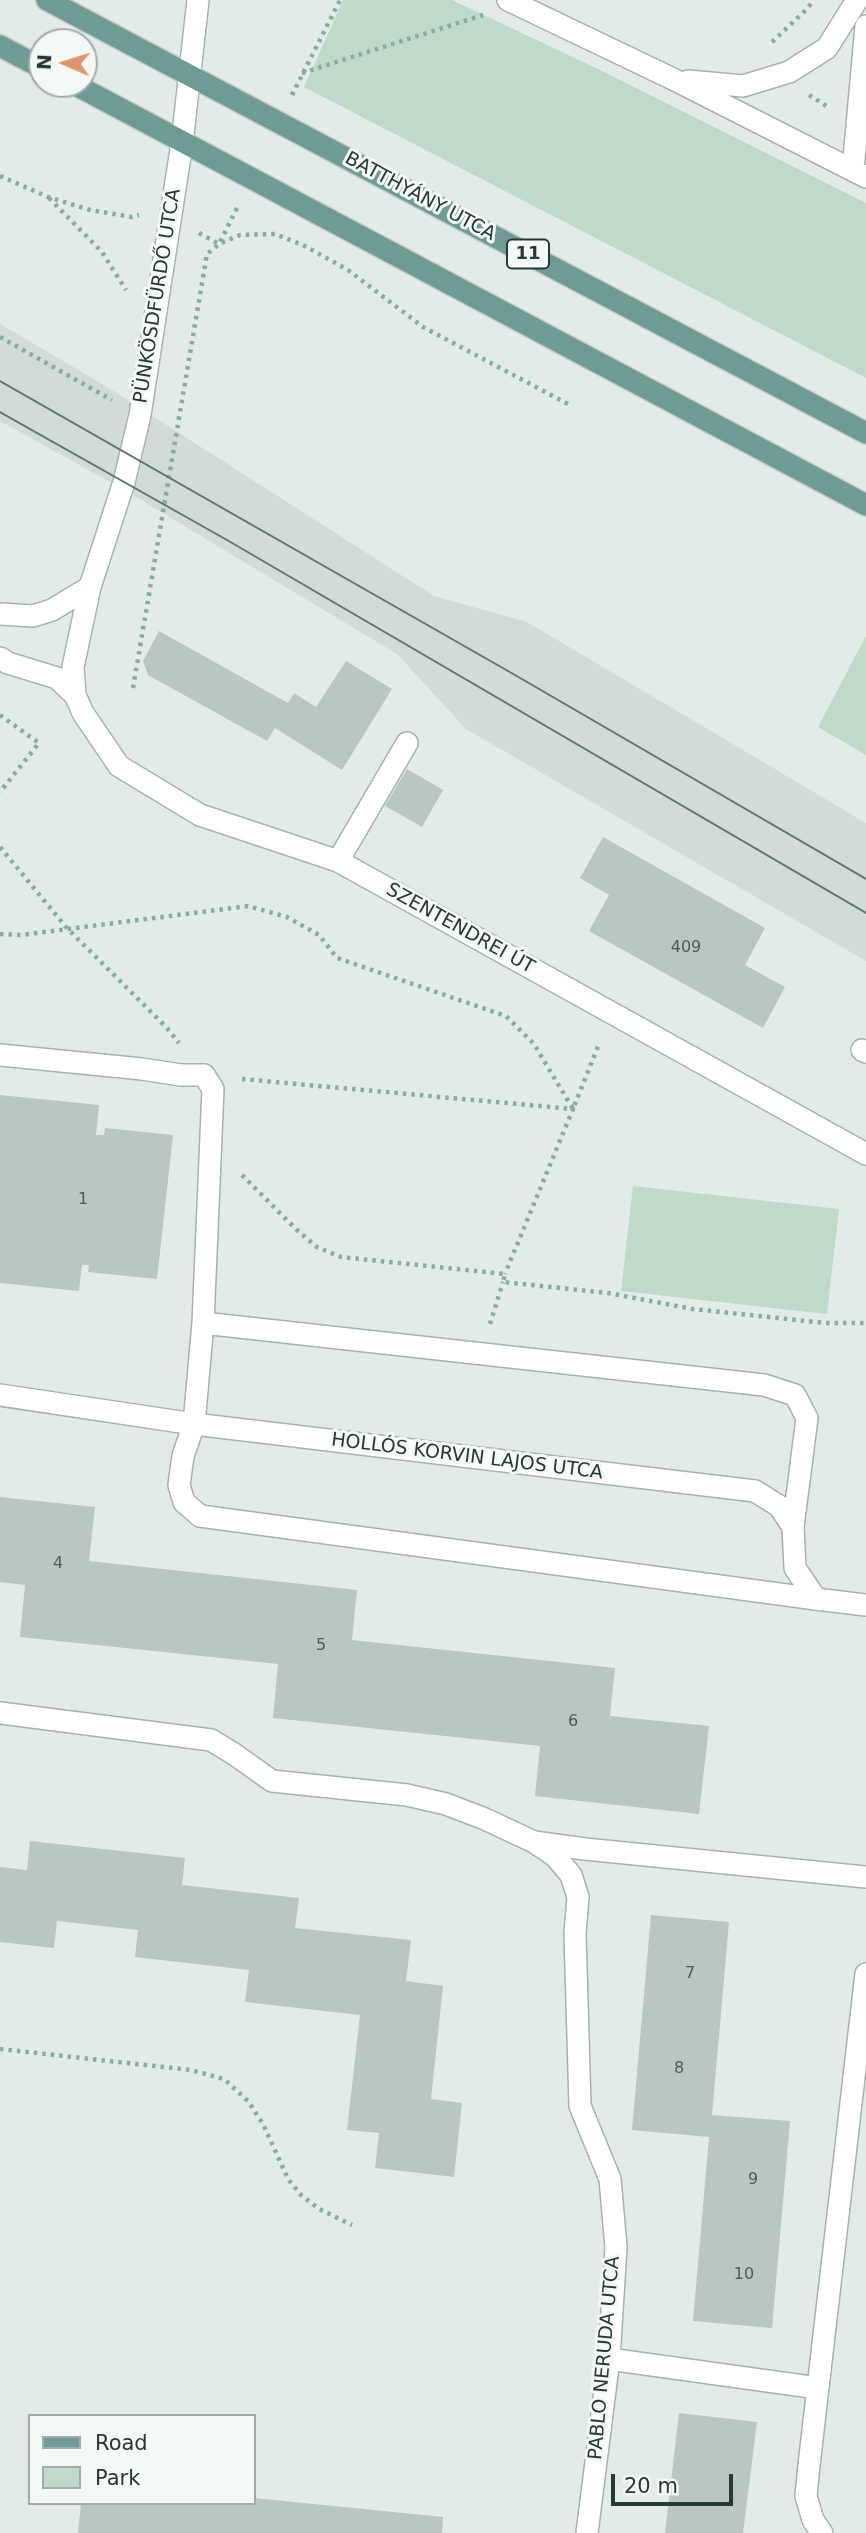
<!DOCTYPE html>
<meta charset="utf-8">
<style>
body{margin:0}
#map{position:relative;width:866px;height:2533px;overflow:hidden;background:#e3ebe9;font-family:"DejaVu Sans",sans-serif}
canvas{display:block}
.legend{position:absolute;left:28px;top:2414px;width:228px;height:91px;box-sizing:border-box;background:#f4f8f6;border:2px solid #a1acaa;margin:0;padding:9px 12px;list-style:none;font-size:21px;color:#253a37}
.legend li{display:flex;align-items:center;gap:14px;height:35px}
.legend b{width:35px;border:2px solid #a1acaa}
.north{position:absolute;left:28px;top:28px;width:70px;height:70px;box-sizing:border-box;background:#f4f8f6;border:2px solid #a1acaa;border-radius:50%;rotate:273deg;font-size:19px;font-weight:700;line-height:28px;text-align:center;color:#253a37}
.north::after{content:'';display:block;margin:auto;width:24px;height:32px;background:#e1956c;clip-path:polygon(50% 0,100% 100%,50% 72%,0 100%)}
.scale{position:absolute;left:611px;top:2474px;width:122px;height:32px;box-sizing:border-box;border:4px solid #253a37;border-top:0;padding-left:9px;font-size:21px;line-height:24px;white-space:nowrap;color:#253a37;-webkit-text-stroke:5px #f4f8f6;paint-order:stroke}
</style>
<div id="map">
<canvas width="866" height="2533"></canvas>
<ul class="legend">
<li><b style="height:9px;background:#6e9b94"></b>Road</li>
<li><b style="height:19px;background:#bfdac9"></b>Park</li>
</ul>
<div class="north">N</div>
<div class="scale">20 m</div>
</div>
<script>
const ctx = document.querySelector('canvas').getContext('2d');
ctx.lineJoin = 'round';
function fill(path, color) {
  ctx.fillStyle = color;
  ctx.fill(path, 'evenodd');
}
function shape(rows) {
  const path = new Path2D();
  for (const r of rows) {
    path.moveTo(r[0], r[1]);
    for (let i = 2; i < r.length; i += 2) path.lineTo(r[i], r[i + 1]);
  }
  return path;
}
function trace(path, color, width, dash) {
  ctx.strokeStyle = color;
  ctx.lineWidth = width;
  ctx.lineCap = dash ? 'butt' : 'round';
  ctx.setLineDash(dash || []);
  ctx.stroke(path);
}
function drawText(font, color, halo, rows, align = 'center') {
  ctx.font = font + ' "DejaVu Sans",sans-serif';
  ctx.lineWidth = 6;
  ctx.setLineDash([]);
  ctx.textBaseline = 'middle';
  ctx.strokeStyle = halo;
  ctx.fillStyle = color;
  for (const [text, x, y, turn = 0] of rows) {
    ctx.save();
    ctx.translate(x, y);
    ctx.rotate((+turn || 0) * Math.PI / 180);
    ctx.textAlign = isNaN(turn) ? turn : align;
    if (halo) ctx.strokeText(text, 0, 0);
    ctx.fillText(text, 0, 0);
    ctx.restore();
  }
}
fill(shape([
 [0,324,104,385,434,596,527,622,866,823,866,961,466,729,397,654,123,489,0,421]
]), '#d2dbd8');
fill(shape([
 [343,0,452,0,598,69,866,203,866,378,304,87],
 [866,636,866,755,818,727],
 [633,1186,839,1209,827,1314,621,1291]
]), '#bfdac9');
fill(shape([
 [159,631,288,703,294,693,316,707,346,661,392,689,342,770,275,728,267,741,148,675,143,661],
 [407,769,443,790,422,827,385,806],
 [603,837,765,928,745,965,785,987,763,1028,589,931,609,895,580,878],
 [0,1095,99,1105,96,1135,104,1135,105,1128,173,1135,157,1279,88,1272,89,1265,82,1265,79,1291,0,1283],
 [0,1497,95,1507,89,1561,357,1590,352,1640,615,1668,610,1716,709,1726,699,1814,535,1796,540,1746,273,1718,278,1664,20,1637,25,1585,0,1582],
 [30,1841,185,1858,182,1885,299,1898,295,1928,411,1940,406,1981,443,1986,431,2099,462,2103,454,2177,375,2168,379,2133,347,2130,360,2015,245,2002,249,1970,135,1957,138,1930,57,1921,54,1948,0,1942,0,1867,27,1870],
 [651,1915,729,1922,712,2115,790,2121,772,2328,693,2321,709,2137,632,2130],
 [679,2413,757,2422,743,2533,665,2533],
 [254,2498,443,2517,442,2533,78,2533,81,2503,254,2503]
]), '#b9c6c2');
const lane = shape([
 [338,861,407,743],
 [862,1050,866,1052],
 [0,1055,142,1069,181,1075,204,1075,213,1089,203,1323,194,1424,183,1456,179,1485,184,1502,200,1516,816,1599],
 [203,1323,764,1385,795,1395,807,1418,793,1527],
 [534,1842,585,1849,866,1877],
 [609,2359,818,2388],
 [822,2533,813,2520,806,2496,809,2465,866,1974]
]);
const street = shape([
 [508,0,675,80,866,177],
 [688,81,743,86,789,72,827,48,857,0],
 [853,170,866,26],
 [0,1395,194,1424,755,1491,779,1506,793,1527,795,1568,816,1599,866,1605],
 [0,1713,211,1740,234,1754,272,1781,407,1795,446,1804,485,1819,534,1842,555,1856,571,1875,578,1897,575,1933,580,2106,610,2179,616,2247,609,2359,587,2533]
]);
const secondary = shape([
 [198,0,182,143,140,415,124,482,90,587,73,667,75,695,83,713,119,766,200,815,338,861,866,1154],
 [0,614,33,616,52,610,90,587],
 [0,658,8,663,57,678,75,695]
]);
const primary = shape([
 [47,0,866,433],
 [0,46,42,68],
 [74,84,866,505]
]);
trace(lane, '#a6b2b0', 24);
trace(street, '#a6b2b0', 24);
trace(secondary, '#a3b6b1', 24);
trace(primary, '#c2c8c7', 24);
trace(shape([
 [772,42,806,10,814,0],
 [302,73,483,15],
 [292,95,340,0],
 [809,95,828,107],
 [0,176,48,197,90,210,132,217,139,215],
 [49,198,102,252,126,290],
 [199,233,219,244,238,206],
 [0,337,112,400],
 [133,688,207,254,219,244,240,235,275,234,305,246,348,270,423,327,568,404],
 [0,715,39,743,0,792],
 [0,847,66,927,167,1028,179,1043],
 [0,934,21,935,248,906,287,917,319,935,337,958,506,1016,534,1044,573,1109,599,1044],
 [242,1079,573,1109,505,1274],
 [242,1175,297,1230,317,1247,341,1257,505,1274,503,1282,608,1293,693,1309,825,1323,866,1323],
 [490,1324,503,1282],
 [0,2049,191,2070,224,2079,248,2101,263,2124,288,2179,301,2195,319,2209,352,2225]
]), '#88aba3', 4.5, [3.5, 5]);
trace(lane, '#fff', 21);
trace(street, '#fff', 21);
trace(secondary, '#fff', 21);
trace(primary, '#6e9b94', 21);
trace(shape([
 [0,381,515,675,866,879],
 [0,412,227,540,866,913]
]), '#607672', 2);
drawText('16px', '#4a5d5a', null, [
 ["409",686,948],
 ["1",83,1200],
 ["4",58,1564],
 ["5",321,1646],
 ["6",573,1722],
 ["7",690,1974],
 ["8",679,2069],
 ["9",753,2180],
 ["10",744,2275]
]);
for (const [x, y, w] of [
 [528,254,42]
]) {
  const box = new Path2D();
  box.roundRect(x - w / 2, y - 14.5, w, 29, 5);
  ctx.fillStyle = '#f4f8f6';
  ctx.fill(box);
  trace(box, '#253a37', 2);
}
drawText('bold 18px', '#253a37', null, [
 ["11",528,254]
]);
drawText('19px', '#253a37', '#f4f8f6', [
 ["BATTHYÁNY UTCA",420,197,28],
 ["PÜNKÖSDFÜRDŐ UTCA",158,296,-81],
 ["SZENTENDREI ÚT",460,929,29],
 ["HOLLÓS KORVIN LAJOS UTCA",467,1457,7],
 ["PABLO NERUDA UTCA",605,2358,-85]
]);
</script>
